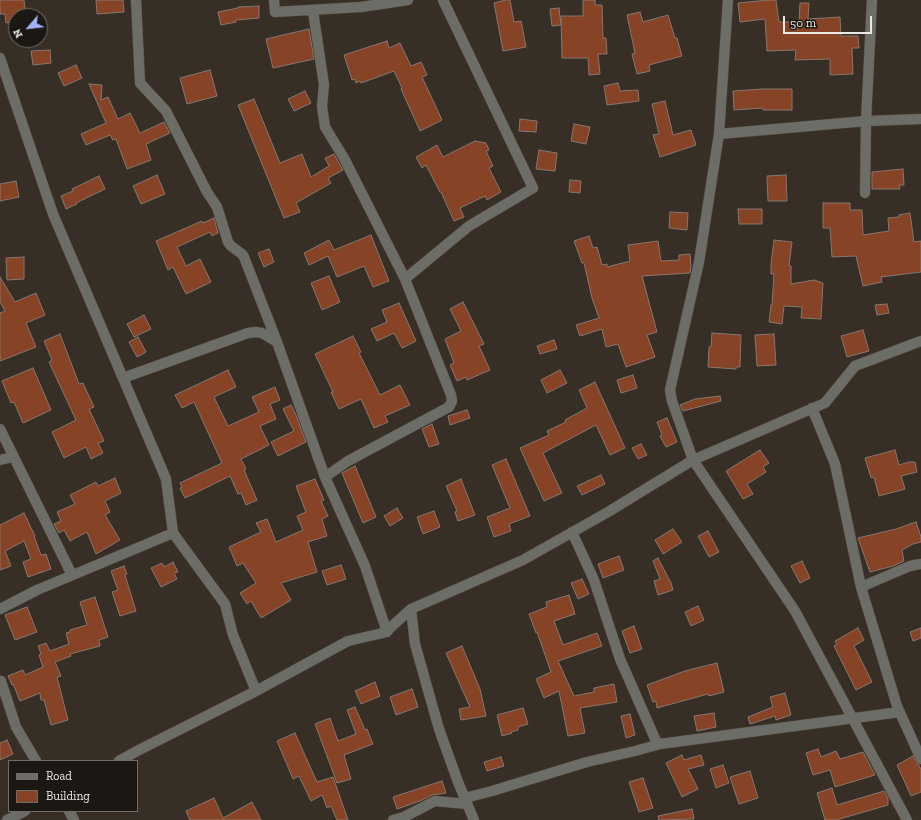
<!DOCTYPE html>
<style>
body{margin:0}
#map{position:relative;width:921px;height:820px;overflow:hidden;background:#372f25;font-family:"Zilla Slab",serif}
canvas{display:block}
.legend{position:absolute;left:8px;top:760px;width:130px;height:52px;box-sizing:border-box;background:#1b1814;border:1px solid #6f6b66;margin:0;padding:5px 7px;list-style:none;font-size:12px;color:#ece7e1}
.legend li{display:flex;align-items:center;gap:8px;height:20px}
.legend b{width:20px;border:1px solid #6f6b66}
.north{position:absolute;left:8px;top:8px;width:40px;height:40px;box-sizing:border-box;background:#1b1814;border:1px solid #6f6b66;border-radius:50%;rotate:242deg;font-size:11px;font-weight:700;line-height:16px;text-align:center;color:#ece7e1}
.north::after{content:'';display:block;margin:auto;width:14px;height:18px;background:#a4b2fc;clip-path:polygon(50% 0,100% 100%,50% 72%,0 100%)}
.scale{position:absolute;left:783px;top:16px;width:89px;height:18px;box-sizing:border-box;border:2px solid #ece7e1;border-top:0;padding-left:5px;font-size:12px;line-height:14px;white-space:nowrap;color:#ece7e1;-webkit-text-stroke:3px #1b1814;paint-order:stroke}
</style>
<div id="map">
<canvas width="921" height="820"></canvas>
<ul class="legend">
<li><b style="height:5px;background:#6d6d67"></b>Road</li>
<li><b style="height:11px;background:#874325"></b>Building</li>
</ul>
<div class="north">N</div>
<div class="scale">50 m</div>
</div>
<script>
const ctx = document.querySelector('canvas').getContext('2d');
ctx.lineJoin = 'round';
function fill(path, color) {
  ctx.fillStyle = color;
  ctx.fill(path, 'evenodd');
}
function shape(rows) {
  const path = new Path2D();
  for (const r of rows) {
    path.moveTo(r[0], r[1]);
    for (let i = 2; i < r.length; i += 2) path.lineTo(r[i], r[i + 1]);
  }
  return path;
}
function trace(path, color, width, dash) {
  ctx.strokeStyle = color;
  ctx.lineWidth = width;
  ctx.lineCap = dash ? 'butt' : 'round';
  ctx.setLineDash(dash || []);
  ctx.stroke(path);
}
const building = shape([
 [0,0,24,0,26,16,16,16,16,22,6,23,5,14,0,14,0,0],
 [96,0,123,0,124,12,97,14,96,0],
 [505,0,510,0,514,22,521,21,526,47,503,51,494,3,505,0],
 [583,0,595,0,595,5,602,5,603,38,606,38,607,54,598,54,600,74,589,75,588,58,562,58,561,16,583,16,583,0],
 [768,0,776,0,779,22,799,22,800,3,809,3,808,19,840,17,841,36,858,36,859,48,852,48,853,74,830,75,830,59,795,60,796,50,767,51,765,19,740,22,738,3,768,0],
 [259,6,259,18,236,20,236,22,221,25,218,12,238,8,238,7,259,6],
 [559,8,561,25,552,26,550,9,559,8],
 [640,12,643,22,668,15,675,38,677,38,682,56,649,65,650,71,637,74,632,54,635,53,627,15,640,12],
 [309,29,314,59,273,68,266,39,309,29],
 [387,41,389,48,400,43,411,66,421,62,427,75,422,77,442,120,420,131,401,89,402,88,394,71,361,83,360,81,356,83,355,79,352,80,344,55,387,41],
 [50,50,51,63,33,65,31,51,50,50],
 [76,65,82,78,64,86,58,73,76,65],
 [210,70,217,96,187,104,180,78,210,70],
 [618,83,620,91,638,90,639,101,607,105,604,86,618,83],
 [89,84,102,85,101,100,108,97,118,119,130,113,140,133,164,122,170,133,146,144,151,160,127,169,116,139,113,140,110,135,86,145,81,134,106,123,89,84],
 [763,89,792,89,792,110,763,110,763,108,734,110,733,91,763,89],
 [305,91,311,103,294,111,288,99,305,91],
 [254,99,280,163,302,154,311,177,329,166,325,158,334,154,343,170,328,178,331,183,296,203,300,212,284,218,238,105,254,99],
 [665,101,673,135,691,130,696,145,660,157,653,135,659,134,652,104,665,101],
 [520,119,537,121,536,132,519,131,520,119],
 [574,124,590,127,586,144,571,141,574,124],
 [475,141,486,143,489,150,486,151,493,166,489,168,501,192,487,200,485,196,460,208,464,217,454,221,441,192,440,192,426,165,422,168,416,157,437,145,443,157,475,141],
 [539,150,557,153,555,171,536,169,539,150],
 [903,169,904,185,899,185,900,189,872,189,872,172,903,169],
 [157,175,165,194,141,204,133,186,157,175],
 [786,175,787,201,768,201,767,176,786,175],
 [99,176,105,189,76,203,77,204,66,209,61,196,73,191,72,189,99,176],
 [570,180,581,181,580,193,569,192,570,180],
 [16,181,19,197,0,201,0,184,16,181],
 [823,203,850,203,850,210,862,210,863,235,889,231,888,218,899,217,899,215,910,213,914,242,921,241,921,272,881,277,882,282,863,286,856,256,832,257,830,228,823,228,823,203],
 [738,209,762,209,762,224,739,224,738,209],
 [670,212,688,213,687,230,669,228,670,212],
 [214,218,218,233,212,236,210,232,177,247,186,266,200,259,211,282,186,294,173,267,168,270,156,241,202,221,203,223,214,218],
 [371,235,389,281,373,287,364,266,337,277,328,256,309,265,304,253,329,240,334,250,371,235],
 [589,236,593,248,597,247,602,265,607,264,607,267,630,261,628,245,658,241,661,261,679,260,679,255,690,254,691,266,690,273,642,276,657,332,647,335,655,357,626,367,618,344,606,347,602,329,580,336,576,325,599,318,592,298,584,263,582,263,574,241,589,236],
 [774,240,792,242,789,266,791,266,791,284,814,280,823,283,821,319,801,318,802,307,784,306,782,324,769,322,771,305,772,305,774,274,771,274,771,264,774,240],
 [269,249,274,262,264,267,258,253,269,249],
 [24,257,24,279,7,280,6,258,24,257],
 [329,276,340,302,322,310,311,283,329,276],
 [0,277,15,302,36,293,45,315,26,323,36,347,0,361,0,313,5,311,0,302,0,277],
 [463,302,484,344,479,346,490,370,467,380,466,377,457,381,450,365,454,363,445,339,461,331,450,309,463,302],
 [399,303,416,341,402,348,394,333,377,341,371,329,387,322,382,310,399,303],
 [887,304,889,313,877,315,875,305,887,304],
 [144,315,151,329,134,337,127,324,144,315],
 [863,330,869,351,847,357,841,336,863,330],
 [712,333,741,335,740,367,736,367,736,369,708,367,709,347,711,347,712,333],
 [60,334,79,384,83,383,94,407,89,409,104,441,98,443,103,453,91,459,86,447,64,458,52,432,76,420,49,362,52,360,44,341,60,334],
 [774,334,776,365,757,366,755,335,774,334],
 [353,336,361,352,359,353,380,395,400,385,410,405,385,416,388,422,374,428,361,399,339,409,331,392,333,392,315,354,353,336],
 [138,337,146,352,137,357,129,342,138,337],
 [554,340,557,349,540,354,537,346,554,340],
 [33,368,51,410,23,423,14,402,11,403,2,381,33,368],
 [228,370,236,387,214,397,228,426,259,412,252,397,275,387,280,400,270,404,276,419,260,426,269,445,241,459,246,469,244,470,257,500,246,505,241,493,238,494,230,476,185,498,180,488,182,487,180,483,222,463,194,402,182,408,175,395,228,370],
 [560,370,567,383,547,393,541,380,560,370],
 [633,375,637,388,621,393,617,380,633,375],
 [595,382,625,448,610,455,596,425,543,453,562,493,544,501,520,448,549,435,547,431,566,422,565,420,587,408,579,390,595,382],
 [720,396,721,401,683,411,680,405,695,399,720,396],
 [291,405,296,415,306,442,278,456,271,442,294,431,283,409,291,405],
 [467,410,470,418,450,425,448,416,467,410],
 [667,418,677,442,666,447,660,436,662,435,657,422,667,418],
 [432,424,439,444,429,447,422,429,432,424],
 [641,444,647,455,638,459,632,448,641,444],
 [760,450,769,463,763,467,766,472,747,484,753,494,743,499,726,471,760,450],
 [895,450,899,465,909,462,915,462,917,472,901,476,905,489,879,496,874,477,871,478,865,458,895,450],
 [506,459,530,516,509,524,511,531,494,537,487,517,510,508,492,465,506,459],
 [355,466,376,517,363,523,342,473,355,466],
 [601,475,605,484,582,495,577,486,601,475],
 [115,478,121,493,105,501,110,512,105,515,120,540,96,554,87,532,70,541,64,530,59,533,54,524,61,521,57,512,75,504,70,495,96,482,98,486,115,478],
 [315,479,324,500,321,501,328,516,322,519,327,536,308,542,317,572,281,583,291,600,261,618,251,601,247,604,240,593,256,583,243,563,237,566,229,547,261,532,256,523,267,519,276,542,303,530,297,516,306,512,296,486,315,479],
 [461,479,475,515,458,521,455,512,457,511,446,486,461,479],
 [397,508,403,518,390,526,384,516,397,508],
 [434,511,440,527,423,534,417,517,434,511],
 [24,513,35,536,34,536,41,555,46,554,51,569,28,577,23,562,31,559,24,541,5,551,11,566,0,570,0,525,24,513],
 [916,522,921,537,921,542,913,544,902,550,904,561,893,566,870,572,858,538,896,529,916,522],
 [673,529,682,542,663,554,655,540,673,529],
 [708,531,719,552,709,557,698,536,708,531],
 [619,556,624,570,603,578,598,564,619,556],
 [658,558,671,583,673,590,658,595,654,581,660,579,653,561,658,558],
 [802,561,810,578,800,583,791,566,802,561],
 [173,562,178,572,174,573,177,579,161,587,151,568,162,563,164,567,173,562],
 [341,565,346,579,327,585,322,571,341,565],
 [124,566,127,574,125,575,136,611,120,616,112,592,118,590,111,571,124,566],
 [582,579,589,594,578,599,571,583,582,579],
 [569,595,575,614,554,621,563,645,597,633,602,646,558,661,574,696,594,692,594,688,614,684,617,702,580,708,585,733,568,736,559,691,544,698,536,679,551,672,537,632,536,633,529,614,547,607,546,602,569,595],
 [95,597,108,637,99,640,100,646,70,654,71,656,55,662,61,676,57,677,68,720,51,725,44,700,41,700,40,693,20,701,13,684,12,685,8,676,23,670,25,675,43,667,39,655,41,654,38,646,46,643,50,651,69,644,66,633,70,632,70,630,87,625,80,602,95,597],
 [698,606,704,620,691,626,685,612,698,606],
 [27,607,37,632,15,640,5,615,27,607],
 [634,626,642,649,630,653,622,631,634,626],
 [858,628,864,640,854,646,872,682,856,690,834,646,837,644,835,641,858,628],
 [921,628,921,638,913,641,910,632,921,628],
 [462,646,480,689,486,716,461,720,459,709,470,707,446,653,462,646],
 [717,663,724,692,709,696,708,694,657,708,656,701,653,702,647,685,685,671,717,663],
 [375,682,380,696,361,704,355,691,375,682],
 [412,689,418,707,396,715,390,697,412,689],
 [785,693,791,715,776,720,775,716,750,724,748,717,773,707,770,697,785,693],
 [355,707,365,730,367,729,373,744,344,755,351,779,337,783,315,724,330,718,338,741,356,734,347,710,355,707],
 [523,708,528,724,518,727,518,730,511,732,512,733,502,736,497,715,523,708],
 [714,713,716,727,697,731,694,716,714,713],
 [630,714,635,735,626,738,621,716,630,714],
 [295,733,317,782,333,777,348,820,337,820,331,806,327,808,322,795,311,801,299,776,293,779,277,741,295,733],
 [7,740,13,754,0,760,0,743,7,740],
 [818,749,821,757,836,751,840,759,863,752,875,775,835,787,830,770,813,775,806,753,818,749],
 [682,755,684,760,701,755,704,765,688,769,698,789,682,797,666,763,682,755],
 [913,756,921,769,921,792,911,796,897,765,913,756],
 [501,757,504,766,487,771,484,762,501,757],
 [723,765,729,783,716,788,710,769,723,765],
 [750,771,758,798,739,804,730,777,750,771],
 [643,778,653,808,639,812,629,782,643,778],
 [442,781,446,793,432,795,420,801,397,809,393,797,442,781],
 [832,788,837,805,884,791,888,798,888,805,836,820,825,820,817,793,832,788],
 [214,798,223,818,252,802,261,820,190,820,186,811,214,798],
 [692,809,694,819,659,820,658,816,692,809]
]);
fill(building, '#874325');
trace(building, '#867771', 1);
const street = shape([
 [136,0,140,83,166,111,207,192,217,207,228,242,231,246,242,254,244,257,277,342,325,477,365,566,387,632],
 [274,0,275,12,361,7,408,0],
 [728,0,719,134,699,262,670,390,672,401,693,460,795,611,907,820],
 [313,11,324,85,322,106,325,127,344,158,405,279,451,395,452,401,449,407,348,461,325,477],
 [0,58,53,214,166,479,173,533],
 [719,134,866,121,921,119],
 [865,193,866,121,872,0],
 [405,279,469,226,533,188,443,0],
 [123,378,248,333,256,332,262,333,277,342],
 [812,408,835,464,861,587,897,706,921,759],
 [0,429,72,575],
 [0,460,13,457],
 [572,532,594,580,620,659,656,741,660,744],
 [861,587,910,566,921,564],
 [0,609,37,590,173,533,225,604,233,635,256,691],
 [411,609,415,644,439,729,458,782,474,820],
 [1,681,16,727,36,761],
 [119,761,139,750,256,691,348,641,387,632,390,628,411,609,523,560,608,512,693,460,825,403,855,366,921,341],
 [465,798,492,791,587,762,635,751,660,744,900,712],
 [69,811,74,820],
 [7,820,25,811],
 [393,820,404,817,435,801,467,804]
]);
trace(street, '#544c43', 11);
trace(street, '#6d6d67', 10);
</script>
